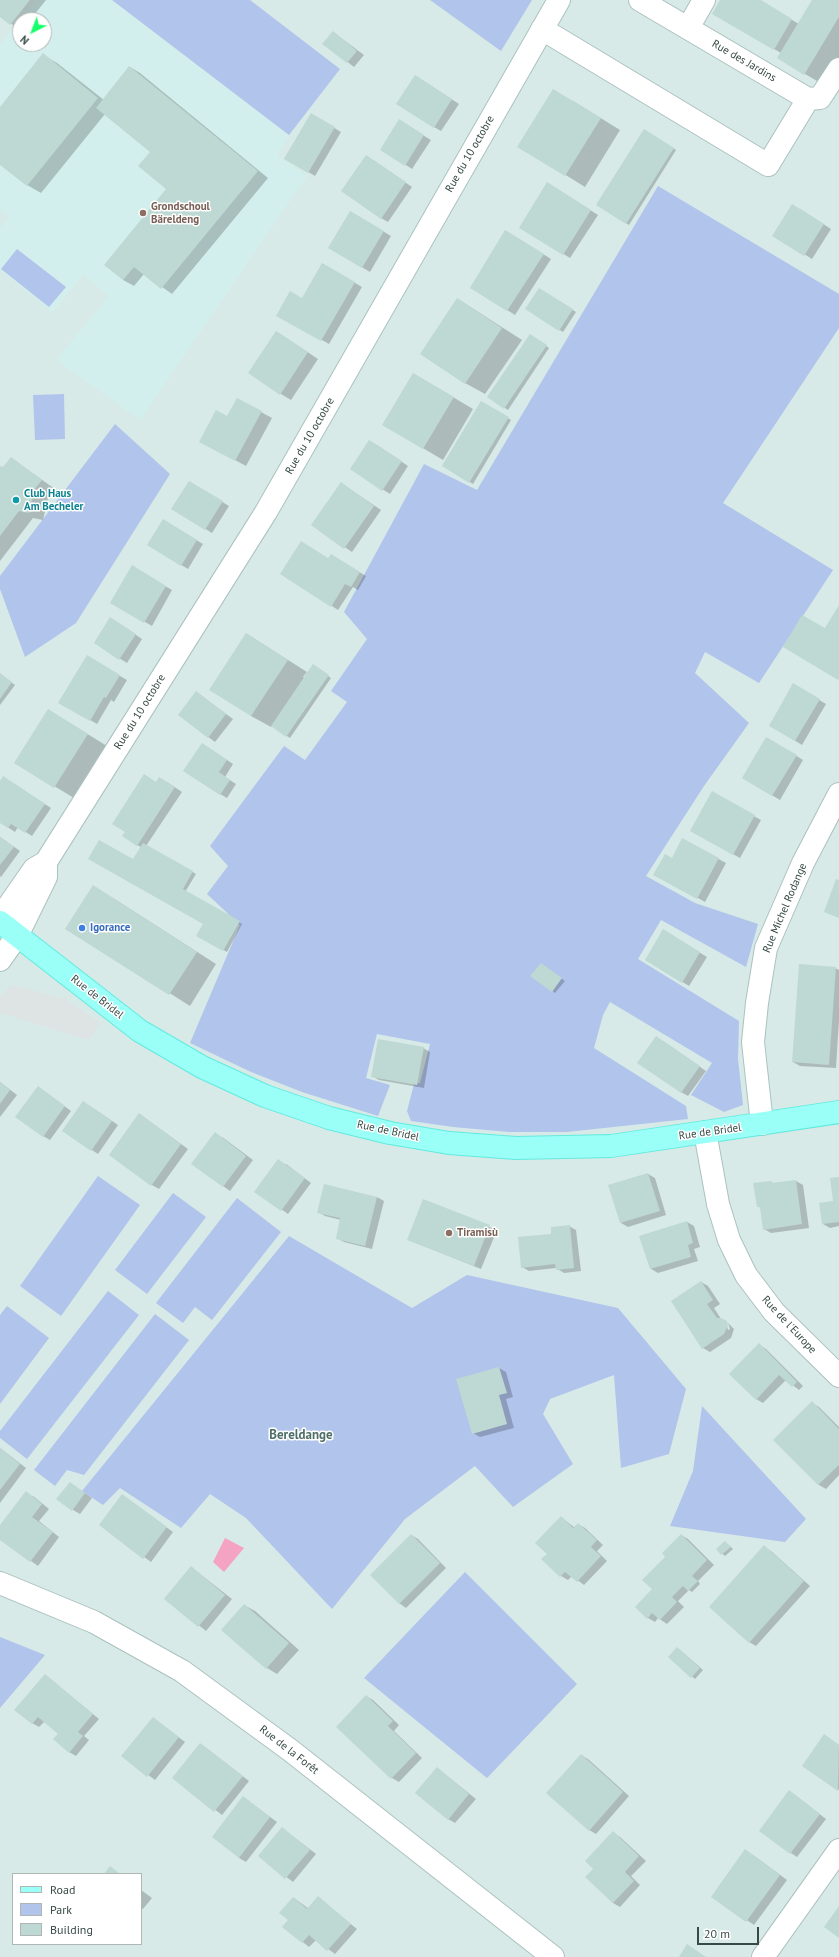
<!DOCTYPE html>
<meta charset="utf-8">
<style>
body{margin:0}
#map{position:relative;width:839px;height:1957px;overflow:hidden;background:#e9f5f4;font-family:"PT Sans",sans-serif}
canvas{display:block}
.legend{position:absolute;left:12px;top:1873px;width:130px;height:72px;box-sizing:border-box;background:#fff;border:1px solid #afb7b5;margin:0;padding:5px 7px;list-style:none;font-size:12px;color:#374a46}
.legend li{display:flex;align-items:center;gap:8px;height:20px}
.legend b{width:20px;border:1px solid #afb7b5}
.north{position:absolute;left:12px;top:12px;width:40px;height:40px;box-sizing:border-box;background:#fff;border:1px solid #afb7b5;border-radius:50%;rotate:222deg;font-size:11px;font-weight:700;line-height:16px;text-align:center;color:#374a46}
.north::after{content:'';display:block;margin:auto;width:14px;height:18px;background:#17ff6b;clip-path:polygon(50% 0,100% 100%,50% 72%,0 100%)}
.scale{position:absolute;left:697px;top:1927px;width:62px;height:18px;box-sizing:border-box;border:2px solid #374a46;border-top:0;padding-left:5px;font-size:12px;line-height:14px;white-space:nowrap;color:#374a46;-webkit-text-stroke:3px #fff;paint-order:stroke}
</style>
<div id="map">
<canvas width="839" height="1957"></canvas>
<ul class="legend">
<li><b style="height:5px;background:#99fff7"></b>Road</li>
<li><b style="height:11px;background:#b1c4eb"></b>Park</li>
<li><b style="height:11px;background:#bed8d3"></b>Building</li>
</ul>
<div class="north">N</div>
<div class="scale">20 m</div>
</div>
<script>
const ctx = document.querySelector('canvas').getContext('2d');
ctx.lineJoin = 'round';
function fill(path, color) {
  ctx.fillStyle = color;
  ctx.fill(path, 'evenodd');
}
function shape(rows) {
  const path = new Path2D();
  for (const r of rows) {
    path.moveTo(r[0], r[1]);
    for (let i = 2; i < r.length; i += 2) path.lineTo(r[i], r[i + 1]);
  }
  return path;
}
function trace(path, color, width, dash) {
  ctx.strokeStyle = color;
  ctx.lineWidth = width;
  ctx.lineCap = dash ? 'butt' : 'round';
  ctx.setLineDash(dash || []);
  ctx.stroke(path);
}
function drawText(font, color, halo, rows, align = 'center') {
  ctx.font = font + ' "PT Sans",sans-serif';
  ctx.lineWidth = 3;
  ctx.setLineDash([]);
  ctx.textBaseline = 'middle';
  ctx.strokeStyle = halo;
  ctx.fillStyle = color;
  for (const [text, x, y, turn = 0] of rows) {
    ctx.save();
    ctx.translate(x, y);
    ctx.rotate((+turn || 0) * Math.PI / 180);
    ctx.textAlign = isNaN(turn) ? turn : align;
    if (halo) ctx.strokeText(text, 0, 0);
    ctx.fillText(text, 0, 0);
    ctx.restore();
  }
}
fill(shape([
 [0,0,839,0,839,1957,0,1957],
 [20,20,44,20,44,44,20,44],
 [13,1874,141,1874,141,1944,13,1944]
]), '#d7eae8');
fill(shape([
 [35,0,112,0,289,135,277,156,307,176,140,420,56,360,109,296,83,275,53,312,0,270,0,228,9,217,0,210,0,45],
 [20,20,44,20,44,44,20,44]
]), '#d3efed');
fill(shape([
 [112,0,250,0,340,69,289,135],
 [430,0,532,0,501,51],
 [658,186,839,294,839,328,723,503,833,570,759,683,705,652,695,673,749,723,704,786,646,876,695,903,758,924,746,967,661,920,638,959,739,1021,738,1059,743,1105,724,1112,691,1095,712,1063,610,1002,603,1015,594,1048,686,1106,688,1119,567,1132,509,1132,453,1127,411,1121,407,1111,414,1084,420,1083,430,1044,377,1034,366,1078,390,1085,378,1116,302,1092,251,1072,190,1043,240,925,207,894,228,866,210,846,284,746,305,760,347,702,331,691,367,639,344,612,424,464,477,490],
 [17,249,66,287,49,307,1,269],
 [64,394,65,439,35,440,33,395],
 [115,424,170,474,76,623,25,657,0,589,0,576],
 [98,1176,140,1205,61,1316,20,1286],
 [173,1193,206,1217,147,1294,115,1270],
 [237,1198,281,1232,212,1320,195,1307,183,1323,156,1303],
 [289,1236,412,1308,467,1275,618,1308,686,1389,669,1454,621,1468,614,1375,550,1399,543,1414,573,1464,513,1507,475,1466,405,1519,332,1609,246,1518,210,1494,181,1528,120,1488,103,1505,82,1491],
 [108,1291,139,1315,27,1459,0,1438,0,1431],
 [7,1306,49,1338,0,1404,0,1315],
 [155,1314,189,1340,84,1475,67,1470,55,1486,34,1470],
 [702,1406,806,1519,785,1542,670,1526,693,1471],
 [465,1572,577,1684,487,1778,364,1678],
 [0,1637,45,1655,0,1708]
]), '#b1c4eb');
fill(shape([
 [13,985,65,999,100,1023,89,1040,0,1013,0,996]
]), '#dee4e3');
fill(shape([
 [225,1538,244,1548,224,1572,213,1562]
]), '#f4a4c2');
fill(shape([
 [1,0,46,0,30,20,20,20,20,30,0,16],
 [721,0,758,0,799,24,813,0,839,0,839,60,824,85,805,74,781,53,713,13],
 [333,32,364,55,354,67,324,44],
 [43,55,57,63,104,100,130,67,140,73,268,178,172,294,144,274,134,286,123,280,167,189,151,152,105,114,41,193,27,185,0,163,0,109],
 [422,80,459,104,441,131,434,127],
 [573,101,620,130,585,187,519,146],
 [311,114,341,132,315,176,285,158],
 [406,125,431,140,412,169,406,165],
 [644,130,676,150,629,225,597,204],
 [373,160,412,187,388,222,381,218],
 [555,188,598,215,570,258,520,227],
 [800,209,831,229,812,259,774,235],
 [351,212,391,236,370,272,330,248],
 [506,231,551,259,515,315,471,287],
 [323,264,362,287,329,344,278,315,302,300],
 [539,289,576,312,563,332,527,309],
 [458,299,522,340,485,394,465,383],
 [277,332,318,359,291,400,281,394],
 [533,337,549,348,508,410,489,397],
 [414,374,473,409,443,460,384,425],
 [237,399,272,418,246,466,211,447],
 [481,402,511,420,473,484,443,465],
 [377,445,408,466,390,494,351,469],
 [11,458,55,489,48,498,43,520,33,518,0,561,0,467,4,468],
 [189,482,229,506,212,533,173,509],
 [348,488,381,510,352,552,312,525],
 [163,520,203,544,188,569,148,545],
 [331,555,366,576,358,590,353,587,338,610,332,606,329,559],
 [132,567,172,590,152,626,111,602],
 [118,623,142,639,127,663,95,643],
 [247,634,307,672,303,677,304,678,313,666,331,678,290,738,272,726,271,727,251,716],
 [87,657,127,680,114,702,111,700,97,724,60,702],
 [0,674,15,685,0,705],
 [794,685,826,704,802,745,770,725],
 [196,692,233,719,215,742,179,715],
 [68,722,107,746,74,798,16,763],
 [767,738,803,760,780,800,743,778],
 [209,748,233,764,225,777,236,784,227,798,220,794],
 [11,782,51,808,32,836,18,827,15,832,0,822,0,783],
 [167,782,182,792,146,846,196,874,185,892,242,924,227,952,197,935,204,923,134,861,141,847,137,845,157,783],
 [712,793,761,820,740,858,691,831],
 [0,837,20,851,1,877,0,876],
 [683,840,726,863,705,902,655,874,672,859],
 [113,898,216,964,190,1006,67,928],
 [664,931,707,957,689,986,646,960],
 [544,966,565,981,555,993,532,976],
 [835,968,839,970,839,1020,836,1068,800,1066,793,1062],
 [663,1041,706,1071,688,1096,681,1092],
 [423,1048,430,1052,424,1088,379,1080,372,1076],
 [0,1082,17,1095,0,1117],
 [45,1092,71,1111,50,1140,43,1136],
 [90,1106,118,1125,98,1154,92,1150],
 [146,1119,188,1149,159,1189,152,1185],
 [222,1137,253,1160,230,1191,193,1164],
 [286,1164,311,1183,288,1214,256,1191],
 [648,1174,655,1178,666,1215,628,1227,621,1223],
 [839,1178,839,1226,830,1228,823,1224,835,1202],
 [796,1181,803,1185,809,1228,771,1233,764,1229,761,1208,757,1206,771,1182,774,1184],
 [377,1197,384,1201,372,1249,344,1242,337,1238,341,1220,325,1216,318,1212],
 [424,1201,497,1230,481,1269,409,1240],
 [687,1222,694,1226,700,1247,694,1249,698,1261,658,1273,651,1269],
 [569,1226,576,1230,581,1271,564,1273,556,1268,529,1271,522,1267,552,1234],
 [701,1282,708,1286,720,1304,714,1308,721,1319,726,1322,728,1330,730,1329,728,1323,734,1329,731,1338,710,1352,703,1348],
 [759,1345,766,1349,803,1386,799,1390,786,1380,763,1403,756,1399],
 [499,1368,506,1372,513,1397,506,1399,514,1428,480,1437,473,1433],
 [812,1403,819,1407,839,1427,839,1475,826,1489,819,1485,774,1440],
 [0,1448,26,1468,0,1503],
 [70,1483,92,1498,80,1514,73,1510],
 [122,1495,173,1532,151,1562,100,1525],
 [33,1496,49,1509,39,1521,59,1537,38,1566,0,1538,0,1527],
 [561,1517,575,1528,578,1524,585,1528,603,1545,597,1551,607,1561,584,1585,572,1576,568,1580,561,1576,543,1559,548,1554],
 [411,1535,418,1539,446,1568,406,1608,399,1603],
 [681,1535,688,1539,714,1565,698,1581,700,1584,692,1592,689,1590,678,1601,684,1607,667,1624,658,1618,655,1622,648,1618,653,1589],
 [725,1542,733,1549,725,1556,717,1549],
 [764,1547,771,1551,810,1586,756,1646,749,1642],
 [191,1567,232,1599,206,1631,165,1598],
 [244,1605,255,1611,299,1650,277,1674,267,1668],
 [680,1650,703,1670,695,1679,669,1657],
 [45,1675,99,1719,84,1736,89,1740,76,1756,69,1752,59,1734,45,1721,39,1727,32,1723],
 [366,1696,373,1700,399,1725,394,1731,422,1758,399,1782,392,1778],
 [153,1718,185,1742,155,1780,123,1756],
 [831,1740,839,1745,839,1790,803,1766],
 [201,1744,249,1781,222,1815,174,1778],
 [581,1755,588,1759,629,1796,596,1834,589,1830],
 [437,1768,476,1799,455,1823,448,1819],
 [796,1796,826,1819,797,1857,791,1853],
 [244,1798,277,1822,246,1862,239,1858],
 [282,1828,316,1854,293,1882,259,1856],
 [613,1833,620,1837,646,1861,631,1876,640,1885,620,1907,613,1903,586,1877,594,1869],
 [753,1855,787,1880,754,1925,713,1897],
 [141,1890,152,1898,143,1909,141,1908],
 [294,1898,309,1909,318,1898,357,1929,335,1954,316,1940,309,1947,284,1927,289,1920]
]), '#0003');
fill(shape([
 [0,0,30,0,10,25,0,17],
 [720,0,761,0,792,19,774,50,712,14],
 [812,0,839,0,839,17,804,75,777,58],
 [333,31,357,51,347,63,322,44],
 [43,53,98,98,27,186,0,165,0,107],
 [129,66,258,171,161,289,134,267,123,280,104,265,166,189,138,166,150,152,96,108],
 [415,75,452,99,434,128,396,104],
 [553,89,601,118,565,176,517,147],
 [311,113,335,127,308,173,284,159],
 [399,119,424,135,405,166,380,150],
 [644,129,674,148,626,224,596,205],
 [366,155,406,182,381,219,341,191],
 [547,182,591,210,563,255,519,228],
 [792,204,824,224,804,256,772,236],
 [350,211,384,231,362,268,328,248],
 [505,230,544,254,507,311,470,288],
 [322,263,355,282,321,341,276,316,290,291,302,298],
 [539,288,573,309,559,331,525,309],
 [457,298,502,328,465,384,420,354],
 [276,331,308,352,280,395,248,373],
 [530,334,547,345,504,409,487,397],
 [413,373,454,397,423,449,382,425],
 [237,398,262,411,235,461,199,442,216,410,227,416],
 [481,401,509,417,469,483,442,466],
 [369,440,402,461,382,491,350,469],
 [11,457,42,480,34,490,29,513,19,511,0,536,0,466,3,467],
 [189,481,223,501,205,530,171,509],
 [341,482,374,506,344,549,311,525],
 [163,519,197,540,181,566,147,545],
 [301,541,328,558,331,554,360,572,351,587,345,584,331,607,280,574],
 [132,565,166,586,144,623,110,603],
 [839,605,839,678,838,680,783,647,802,615,825,628],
 [110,617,136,634,119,660,94,643],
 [246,633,288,660,251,716,209,690],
 [87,655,120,675,106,698,104,697,90,721,58,703],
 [313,664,329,675,286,737,271,726],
 [0,673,12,682,0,699],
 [793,683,820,699,795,741,769,726],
 [196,691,226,714,208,738,178,715],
 [48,709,88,734,54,788,14,763],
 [766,737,797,755,772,796,742,778],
 [202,743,227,760,219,772,230,780,220,795,183,771],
 [144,774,156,782,159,777,175,787,137,846,122,836,125,832,112,824],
 [3,776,45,804,25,833,11,824,8,828,0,823,0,781],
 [712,791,755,815,733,855,690,831],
 [0,837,14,847,0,865],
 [682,838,719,858,697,899,653,875,665,854,672,858],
 [99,840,133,859,143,843,193,871,183,889,240,921,223,951,196,936,203,924,88,859],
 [836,879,839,880,839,918,824,912],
 [93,885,197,952,169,995,65,929],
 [663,929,700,952,682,983,645,960],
 [541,963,562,978,552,992,530,976],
 [799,964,836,967,829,1065,792,1062],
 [656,1036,700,1066,681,1093,637,1063],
 [378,1039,424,1047,417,1085,371,1077],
 [0,1082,10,1090,0,1104],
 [38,1086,65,1106,43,1137,15,1117],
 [83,1101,112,1121,91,1151,62,1131],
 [139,1113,181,1144,151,1186,109,1155],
 [215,1132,246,1156,223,1187,191,1164],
 [278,1159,305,1178,281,1211,254,1192],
 [648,1173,660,1211,620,1223,608,1185],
 [839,1177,839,1222,822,1224,819,1203,833,1201,830,1178],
 [796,1180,802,1224,763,1230,760,1207,757,1207,753,1183,771,1181,771,1183],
 [324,1184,377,1197,365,1246,336,1239,340,1218,317,1213],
 [423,1199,490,1225,474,1266,407,1240],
 [687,1221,693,1243,688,1245,691,1257,650,1269,639,1236],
 [570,1225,574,1268,556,1270,555,1264,521,1268,518,1237,551,1234,551,1227],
 [701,1281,713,1300,707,1304,717,1318,721,1318,727,1321,728,1325,724,1334,702,1349,671,1301],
 [759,1343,797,1382,792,1387,779,1375,756,1400,729,1374],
 [499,1367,507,1393,499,1395,507,1424,472,1434,456,1379],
 [812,1401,839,1429,839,1465,818,1485,773,1440],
 [0,1448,20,1464,0,1490],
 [70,1482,85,1493,72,1511,56,1499],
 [26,1491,42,1504,32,1517,53,1532,30,1562,0,1540,0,1525],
 [122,1494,167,1527,143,1559,99,1525],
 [561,1516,573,1528,578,1523,597,1540,591,1547,601,1556,577,1582,565,1572,560,1577,541,1559,547,1554,535,1543],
 [411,1534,440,1563,399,1604,370,1575],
 [681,1534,707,1560,692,1576,698,1581,688,1591,683,1586,672,1597,677,1602,660,1620,652,1613,647,1619,635,1607,652,1589,642,1580,665,1557,662,1553],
 [725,1541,731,1547,721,1555,716,1549],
 [764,1545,804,1581,749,1643,709,1607],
 [191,1566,225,1595,198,1627,164,1599],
 [244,1604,289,1643,266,1669,221,1630],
 [677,1647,700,1668,691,1678,668,1657],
 [45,1674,93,1714,78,1732,83,1736,69,1753,53,1739,58,1734,38,1717,32,1724,14,1710],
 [366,1695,393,1721,388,1726,416,1753,391,1779,336,1727],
 [153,1717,179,1737,147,1777,121,1756],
 [824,1734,839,1745,838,1791,802,1766],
 [200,1743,243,1776,214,1812,172,1778],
 [581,1754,623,1792,589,1831,546,1793],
 [437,1767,469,1794,448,1820,415,1793],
 [789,1790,820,1814,790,1854,759,1831],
 [243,1796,270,1817,239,1858,212,1837],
 [282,1827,310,1850,285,1879,258,1856],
 [613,1831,639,1856,625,1872,634,1881,613,1903,585,1877,593,1869,585,1861],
 [745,1849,780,1875,746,1922,711,1897],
 [110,1866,120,1874,104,1874],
 [318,1896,351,1924,327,1951,309,1935,302,1943,282,1927,288,1920,279,1913,293,1897,307,1909],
 [839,1906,839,1938,824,1927],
 [687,1944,706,1957,679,1957]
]), '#bed8d3');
const minor = shape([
 [640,0,808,99,820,98,839,69],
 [688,28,704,0],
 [542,29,768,165,808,99],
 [0,918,34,869,46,862,266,512,559,0],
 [0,960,17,936,46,877,46,862],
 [762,1124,753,1042,757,1003,766,948,803,863,839,794],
 [705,1132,718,1204,729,1240,746,1275,774,1312,839,1376],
 [0,1583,94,1622,182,1671,290,1750,553,1957],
 [763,1957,839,1850]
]);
const major = shape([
 [0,922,140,1031,202,1067,265,1096,329,1118,390,1133,449,1143,516,1148,611,1146,839,1112]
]);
trace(minor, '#abc2bf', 24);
trace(major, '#63eade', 24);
trace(minor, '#fff', 22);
trace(major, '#99fff7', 22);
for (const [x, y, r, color] of [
 [143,213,4,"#8d6e63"],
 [16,500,4,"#0f9aa8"],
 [82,928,4,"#3f7fe0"],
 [449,1233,4,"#8d6e63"]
]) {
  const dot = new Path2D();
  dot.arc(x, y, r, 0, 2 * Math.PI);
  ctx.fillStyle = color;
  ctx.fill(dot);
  trace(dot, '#fff', 1.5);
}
drawText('11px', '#374a46', '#fff', [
 ["Rue des Jardins",744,61,30],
 ["Rue du 10 octobre",470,154,-60],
 ["Rue du 10 octobre",310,436,-60],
 ["Rue du 10 octobre",140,712,-58],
 ["Rue Michel Rodange",785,908,-67],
 ["Rue de Bridel",97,997,38],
 ["Rue de Bridel",388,1131,12],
 ["Rue de Bridel",710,1132,-8],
 ["Rue de l'Europe",789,1325,47],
 ["Rue de la Forêt",289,1750,38]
]);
drawText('bold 11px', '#785e54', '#fff', [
 ["Grondschoul",151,207],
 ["Bäreldeng",151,220],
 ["Tiramisù",457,1233]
], 'left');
drawText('bold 11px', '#0d838f', '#fff', [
 ["Club Haus",24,494],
 ["Am Becheler",24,507]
], 'left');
drawText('bold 11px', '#366cbe', '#fff', [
 ["Igorance",90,928]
], 'left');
drawText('bold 13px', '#4e6d67', '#fff', [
 ["Bereldange",301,1435]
]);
</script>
